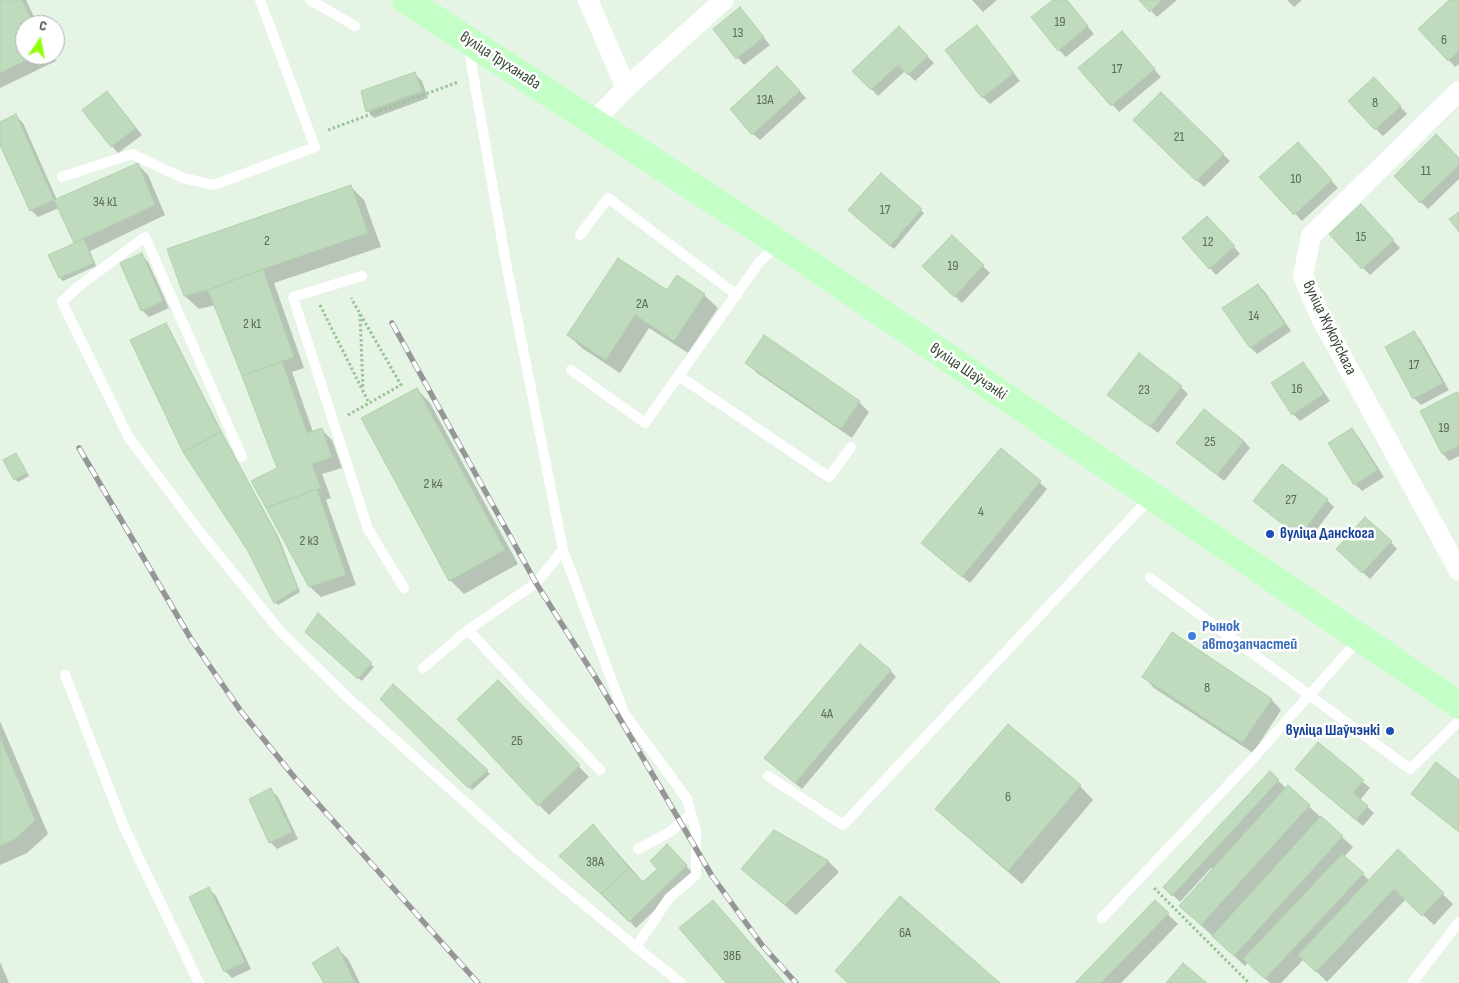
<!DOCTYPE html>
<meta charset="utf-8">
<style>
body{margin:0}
#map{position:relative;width:1459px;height:983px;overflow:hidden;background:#e5f4e5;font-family:"Sofia Sans Condensed",sans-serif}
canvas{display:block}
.north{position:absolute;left:15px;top:15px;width:50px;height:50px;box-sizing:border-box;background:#fff;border:1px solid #afb5ae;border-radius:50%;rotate:12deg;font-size:14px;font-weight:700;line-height:20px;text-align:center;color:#364734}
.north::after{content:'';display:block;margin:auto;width:18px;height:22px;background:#93ff11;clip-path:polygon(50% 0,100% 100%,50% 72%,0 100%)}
</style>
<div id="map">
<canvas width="1459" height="983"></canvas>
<div class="north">С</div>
</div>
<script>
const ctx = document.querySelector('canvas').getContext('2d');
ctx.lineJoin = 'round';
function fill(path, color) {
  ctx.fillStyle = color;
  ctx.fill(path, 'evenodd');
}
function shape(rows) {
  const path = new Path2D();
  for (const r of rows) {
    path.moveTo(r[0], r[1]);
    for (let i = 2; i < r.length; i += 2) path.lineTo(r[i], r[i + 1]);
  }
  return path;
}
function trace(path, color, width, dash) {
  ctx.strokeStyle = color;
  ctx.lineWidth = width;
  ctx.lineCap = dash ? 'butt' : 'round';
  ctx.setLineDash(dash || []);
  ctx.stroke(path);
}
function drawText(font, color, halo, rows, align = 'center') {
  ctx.font = font + ' "Sofia Sans Condensed",sans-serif';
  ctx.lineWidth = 5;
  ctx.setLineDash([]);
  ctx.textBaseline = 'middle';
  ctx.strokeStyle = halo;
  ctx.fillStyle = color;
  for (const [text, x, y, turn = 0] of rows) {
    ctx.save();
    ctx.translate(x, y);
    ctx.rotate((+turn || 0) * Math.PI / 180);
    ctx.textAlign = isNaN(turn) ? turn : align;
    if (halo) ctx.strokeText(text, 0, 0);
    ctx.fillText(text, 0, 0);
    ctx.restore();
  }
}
fill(shape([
 [0,0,26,0,38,25,25,25,25,55,53,55,56,61,0,88],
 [972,0,997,0,983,12],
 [1054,0,1066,0,1094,34,1066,57,1059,50],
 [1141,0,1177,0,1157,17],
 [1287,0,1302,0,1294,7],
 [1451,0,1459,0,1459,64,1455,67,1449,60],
 [740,9,770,45,744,65,714,29],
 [899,27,934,63,915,81,905,71,878,96,854,71],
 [1122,32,1161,77,1119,112,1080,68],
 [984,34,1020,81,990,104,983,97],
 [415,74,422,81,428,98,374,118,368,111],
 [784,74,806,98,760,140,753,134],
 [1381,85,1407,114,1383,136,1376,129],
 [107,92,142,135,118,153,112,146],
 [1161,94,1230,161,1204,187,1135,120],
 [16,116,23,123,57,200,138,165,148,175,165,215,90,251,96,266,63,281,60,278,76,244,59,208,38,217,31,210,0,142,0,123],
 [1305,151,1338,188,1302,221,1261,177],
 [1459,160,1459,179,1428,209,1395,176],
 [881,175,924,213,894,249,853,213],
 [351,187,364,200,381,247,274,283,304,368,292,372,313,432,321,429,332,440,342,468,322,474,331,498,326,500,356,585,321,597,310,587,253,482,278,469,215,305,199,309,185,296],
 [1367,212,1400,248,1370,275,1331,234],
 [1214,224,1240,254,1216,275,1183,238],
 [952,236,990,273,962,303,923,266],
 [141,255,148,262,169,308,149,317,142,310],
 [1258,285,1265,292,1291,331,1257,354,1250,347],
 [667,292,704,295,718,308,688,353,649,328,620,373,582,348,568,335],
 [166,325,169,328,224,436,279,538,300,592,278,605,275,602,249,550],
 [1413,333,1420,339,1449,390,1421,405,1414,398],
 [747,363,859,402,869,412,852,438,757,373],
 [1302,364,1309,370,1330,401,1300,421,1293,414],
 [1181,387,1188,394,1158,433,1116,401],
 [417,389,430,403,518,564,464,594,450,580],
 [1459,395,1459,456,1449,461,1443,454],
 [1351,430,1358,436,1384,477,1362,491,1355,484],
 [1244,441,1250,448,1224,481,1178,443],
 [1001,449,1047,489,970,583,930,550],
 [16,455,29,476,18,482,15,479],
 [1327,500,1334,507,1307,542,1255,501],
 [1391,542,1397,549,1370,579,1345,556],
 [318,615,374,667,362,681,306,631],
 [890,670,896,677,802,789,773,765],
 [1144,677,1271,699,1281,710,1253,753,1154,688],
 [393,686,490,774,472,790,381,699],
 [508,692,589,777,549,815,539,805],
 [0,721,48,834,27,853,0,865],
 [1318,744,1370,788,1360,800,1374,813,1363,826,1304,776],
 [1270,773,1287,789,1288,787,1353,847,1344,857,1370,881,1398,851,1453,904,1434,925,1406,899,1327,982,1304,959,1281,983,1270,983,1248,962,1245,966,1191,916,1213,870,1211,868,1180,902,1165,887],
 [1080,786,1093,800,1022,884,951,823,937,809],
 [271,790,278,797,298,839,277,849,270,842],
 [775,832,829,862,839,872,796,915,743,869],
 [600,833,644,883,659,869,667,846,693,873,636,928,608,899],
 [209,889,216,896,251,969,232,978,225,971],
 [1155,902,1178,924,1121,983,1077,983],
 [338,949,348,959,360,983,326,983],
 [0,962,9,983,0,983]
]), '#0003');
const building = shape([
 [0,0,22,0,34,25,25,25,25,55,37,55,0,73,0,0],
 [1053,0,1067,0,1088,26,1058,51,1031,17,1053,0],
 [1139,0,1162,0,1150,12,1139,0],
 [1449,0,1459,0,1459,51,1448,61,1418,29,1449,0],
 [740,7,764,37,736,59,713,29,740,7],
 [977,25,1014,73,982,98,945,50,977,25],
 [899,26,928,56,908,75,898,65,871,90,852,71,899,26],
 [1122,31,1155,69,1111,106,1078,68,1122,31],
 [777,66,800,91,752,135,730,109,777,66],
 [415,72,422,91,366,112,361,91,415,72],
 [1374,77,1401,106,1375,130,1348,101,1374,77],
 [107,91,136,128,111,147,82,110,107,91],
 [1161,92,1224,154,1196,181,1133,120,1161,92],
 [16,114,54,200,30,211,0,145,0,122,16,114],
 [1436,134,1459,158,1459,165,1420,203,1394,176,1436,134],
 [1298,142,1332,180,1294,215,1259,177,1298,142],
 [138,163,155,205,74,243,54,200,138,163],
 [881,173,922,209,890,246,848,210,881,173],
 [351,185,368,233,263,269,208,290,184,296,167,249,351,185],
 [1361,204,1394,240,1362,269,1329,234,1361,204],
 [1459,212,1459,232,1449,219,1459,212],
 [1207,216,1235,246,1209,269,1182,238,1207,216],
 [952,235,984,265,954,297,922,266,952,235],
 [84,239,94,263,59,278,48,255,84,239],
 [142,253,163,301,141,311,120,263,142,253],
 [618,258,667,290,677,275,705,294,674,341,635,315,606,360,567,335,618,258],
 [263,269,294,357,242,376,208,290,263,269],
 [1258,284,1285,324,1250,348,1222,308,1258,284],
 [166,323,221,432,183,452,130,340,166,323],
 [1414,331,1443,383,1413,399,1385,347,1414,331],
 [764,335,860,401,841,429,745,363,764,335],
 [1139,353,1182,386,1150,427,1107,395,1139,353],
 [282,361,307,433,322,428,332,457,312,464,321,488,266,508,251,481,277,468,242,376,282,361],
 [1303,362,1324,394,1292,415,1271,383,1303,362],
 [417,388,505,550,449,581,361,418,417,388],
 [1457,392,1459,395,1459,446,1442,454,1420,411,1457,392],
 [1204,409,1244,441,1217,475,1176,443,1204,409],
 [1352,428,1378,470,1354,485,1328,443,1352,428],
 [221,432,276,533,298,589,274,603,248,551,183,452,221,432],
 [1001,448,1041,481,962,577,921,543,1001,448],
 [16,453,27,473,14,480,3,460,16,453],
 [1282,464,1328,499,1299,537,1253,501,1282,464],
 [317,489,346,575,309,587,266,508,317,489],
 [1365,517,1392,541,1362,573,1336,549,1365,517],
 [318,613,372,663,358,679,305,632,318,613],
 [1172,632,1272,699,1242,743,1142,677,1172,632],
 [860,644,891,670,795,783,764,758,860,644],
 [498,680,580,765,538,806,457,719,498,680],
 [393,684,488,770,468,788,380,699,393,684],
 [1008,724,1081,785,1008,871,935,809,1008,724],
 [0,737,35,820,14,840,0,846,0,737],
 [1318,742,1364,780,1353,793,1368,806,1356,820,1295,769,1318,742],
 [1436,762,1459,780,1459,832,1411,794,1436,762],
 [1270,771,1279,780,1172,896,1163,887,1270,771],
 [1288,785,1310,805,1201,925,1179,906,1288,785],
 [271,788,292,832,269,843,249,799,271,788],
 [1321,816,1343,836,1234,956,1212,936,1321,816],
 [593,824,629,868,601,894,559,856,593,824],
 [774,830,829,861,785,905,741,869,774,830],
 [667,844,687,865,629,922,601,894,629,868,643,882,657,869,650,861,667,844],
 [1398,849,1444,893,1422,916,1394,889,1316,972,1298,955,1398,849],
 [1342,854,1364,873,1265,979,1243,959,1342,854],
 [209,887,245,962,224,972,189,897,209,887],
 [900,896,1000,983,848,983,835,971,900,896],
 [713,900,785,983,726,983,679,928,713,900],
 [1155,900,1169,913,1101,983,1075,983,1155,900],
 [338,947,346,964,355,983,324,983,312,963,338,947],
 [1183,963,1207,983,1166,983,1183,963]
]);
fill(building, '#bfdabc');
trace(building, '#afd2ac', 1);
trace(shape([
 [328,130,458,82],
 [320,305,369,403],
 [360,314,363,388],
 [348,415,401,385,351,298],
 [1154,888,1249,983]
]), '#99c496', 3, [2.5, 2.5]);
trace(shape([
 [310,0,355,26],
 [62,177,132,154,183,178,214,185,315,147,260,0],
 [580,235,608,198,737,295],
 [362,276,293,297,368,529,404,588],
 [571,370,645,423,760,261,779,244],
 [679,376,829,477,851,447],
 [242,457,145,237,79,286,62,302,129,438,196,527,280,631,347,697,530,860,636,947,669,898,696,875,696,831,687,799,624,713,563,550],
 [1150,578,1410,769,1459,721],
 [468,630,600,770],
 [423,668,468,630,536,583,563,550,505,258,470,56,471,45],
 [65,675,124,827,199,983],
 [768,776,843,825,1151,497],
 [638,849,670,832,691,814],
 [1102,918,1249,763,1359,639],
 [636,947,681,983],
 [1412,983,1459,922]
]), '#fff', 10);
trace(shape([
 [588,0,626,88,593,122],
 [626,88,724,0],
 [1459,91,1311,236,1303,276,1321,318,1459,571]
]), '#fff', 20);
trace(shape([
 [406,0,779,243,1459,705]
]), '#c4ffc8', 28);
const rail = shape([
 [392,323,536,583,599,683,712,876,762,945,796,983],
 [79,448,191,639,240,710,295,778,478,983]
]);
trace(rail, '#969696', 5.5);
trace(rail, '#fff', 4, [11]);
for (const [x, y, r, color] of [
 [1270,534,5,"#1a4fb4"],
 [1192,636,5,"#3f7fe0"],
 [1390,731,5,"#1a4fb4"]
]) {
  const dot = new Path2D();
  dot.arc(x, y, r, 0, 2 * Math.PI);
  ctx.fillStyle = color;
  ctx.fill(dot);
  trace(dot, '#fff', 2);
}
drawText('14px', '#586c56', null, [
 ["19",1060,22],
 ["13",738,33],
 ["6",1444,40],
 ["17",1117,69],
 ["13А",765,100],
 ["8",1375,103],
 ["21",1179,137],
 ["11",1426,171],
 ["10",1296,179],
 ["34 к1",105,202],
 ["17",885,210],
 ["15",1361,237],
 ["2",267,241],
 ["12",1208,242],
 ["19",953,266],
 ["2А",642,304],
 ["14",1254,316],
 ["2 к1",252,324],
 ["17",1414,365],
 ["16",1297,389],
 ["23",1144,390],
 ["19",1444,428],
 ["25",1210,442],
 ["2 к4",433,484],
 ["27",1291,500],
 ["4",981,512],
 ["2 к3",309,541],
 ["8",1207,688],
 ["4А",827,714],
 ["2Б",517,741],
 ["6",1008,797],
 ["38А",595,862],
 ["6А",905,933],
 ["38Б",732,956]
]);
drawText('16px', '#364734', '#fff', [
 ["вуліца Труханава",500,61,33],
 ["вуліца Жукоўскага",1329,328,64],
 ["вуліца Шаўчэнкі",968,372,34]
]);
drawText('bold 16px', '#164399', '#fff', [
 ["вуліца Данскога",1280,534],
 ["вуліца Шаўчэнкі",1380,731,"right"]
], 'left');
drawText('bold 16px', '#366cbe', '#fff', [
 ["Рынок",1202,627],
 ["автозапчастей",1202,645]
], 'left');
</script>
